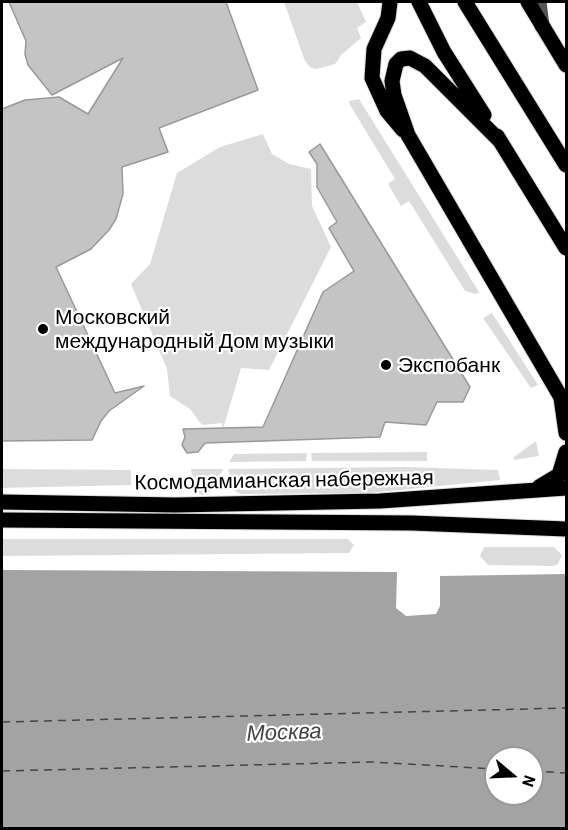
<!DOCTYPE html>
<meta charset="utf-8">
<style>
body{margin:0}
#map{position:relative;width:568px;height:830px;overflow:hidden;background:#fff;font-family:Barlow,sans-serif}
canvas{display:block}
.frame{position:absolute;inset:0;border:3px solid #000;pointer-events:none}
.north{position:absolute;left:484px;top:746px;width:60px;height:60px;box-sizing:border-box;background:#fff;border:2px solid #999;border-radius:50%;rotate:109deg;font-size:16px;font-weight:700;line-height:24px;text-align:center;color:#000}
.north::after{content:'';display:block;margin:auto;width:21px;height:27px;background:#000;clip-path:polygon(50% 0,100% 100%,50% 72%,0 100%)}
</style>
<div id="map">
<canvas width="568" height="830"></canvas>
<div class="frame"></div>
<div class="north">N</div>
</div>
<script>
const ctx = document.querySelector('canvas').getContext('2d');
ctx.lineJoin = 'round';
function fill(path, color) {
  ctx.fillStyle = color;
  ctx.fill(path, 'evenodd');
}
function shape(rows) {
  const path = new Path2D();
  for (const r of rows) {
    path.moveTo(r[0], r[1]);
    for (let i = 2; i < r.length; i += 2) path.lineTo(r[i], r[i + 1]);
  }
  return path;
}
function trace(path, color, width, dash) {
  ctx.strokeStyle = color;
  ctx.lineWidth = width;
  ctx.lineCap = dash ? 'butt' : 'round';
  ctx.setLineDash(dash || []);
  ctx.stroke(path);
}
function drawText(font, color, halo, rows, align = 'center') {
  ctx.font = font + ' Barlow,sans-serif';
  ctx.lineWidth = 4.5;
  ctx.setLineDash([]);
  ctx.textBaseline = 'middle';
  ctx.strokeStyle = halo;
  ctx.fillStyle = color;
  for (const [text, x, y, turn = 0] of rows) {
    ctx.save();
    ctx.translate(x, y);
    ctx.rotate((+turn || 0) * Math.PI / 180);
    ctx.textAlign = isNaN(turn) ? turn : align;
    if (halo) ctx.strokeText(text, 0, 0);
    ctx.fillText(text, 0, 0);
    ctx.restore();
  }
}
fill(shape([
 [284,2,357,2,366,22,357,28,361,38,341,55,335,64,317,69,311,68,305,61],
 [359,99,479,292,476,294,465,291,409,201,401,206,388,184,395,179,350,105,349,101],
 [263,134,272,154,289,164,311,169,312,206,331,247,269,370,241,368,223,429,222,423,202,425,190,409,170,396,167,369,131,284,150,264,177,173,220,147],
 [492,313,538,385,531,388,483,318],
 [536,441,539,456,514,460,514,457],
 [427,452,427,461,312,461,311,453],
 [307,453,306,461,229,462,234,454],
 [405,467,498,470,500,480,368,493,240,494,233,490,228,469],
 [2,469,131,470,131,485,2,488],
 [191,469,223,469,214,487,207,495,201,495,193,487],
 [2,539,348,539,354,545,349,553,2,556],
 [484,547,554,547,562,555,558,564,554,566,488,565,480,556]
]), '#dcdcdc');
fill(shape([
 [2,570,397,572,396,608,406,616,436,614,440,606,440,576,566,574,566,828,2,828],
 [496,758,532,758,532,794,496,794]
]), '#a3a3a3');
trace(shape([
 [2,722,566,708],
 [2,771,372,762,496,769],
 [532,771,566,773]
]), '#444', 1.5, [8, 6]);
const building = shape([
 [9,2,226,2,258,90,159,128,168,152,122,167,123,194,116,219,109,230,91,249,56,267,115,393,144,386,109,411,101,421,92,440,2,441,2,109,25,100,59,97,88,114,123,58,52,95,28,65,25,54,26,41,9,2],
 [320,144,470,387,463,402,437,402,426,425,385,422,380,437,205,443,198,452,187,453,182,445,185,437,183,429,263,427,323,292,354,271,329,228,337,222,317,187,317,164,309,152,320,144]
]);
fill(building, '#c4c4c4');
trace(building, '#999', 1.5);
const major = shape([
 [390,2,388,18,374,49,372,78,387,111,403,130],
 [419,2,444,52,484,115],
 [465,2,566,165],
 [528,2,566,65],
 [497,136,566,248],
 [501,142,425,66,410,58,401,59,396,64,392,81,394,95,408,135,566,406],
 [561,398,566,433],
 [539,487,559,475,566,452],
 [2,502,175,505,380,501,566,488],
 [2,520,412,523,566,529]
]);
trace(major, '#dbdbdb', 17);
trace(shape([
 [539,2,542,26]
]), '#555', 15);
trace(major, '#000', 15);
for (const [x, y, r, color] of [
 [43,329,6,"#000"],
 [386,365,6,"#000"]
]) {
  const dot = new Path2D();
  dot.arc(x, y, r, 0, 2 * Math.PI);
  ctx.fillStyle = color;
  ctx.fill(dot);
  trace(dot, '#fff', 2);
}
drawText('21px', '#000', '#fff', [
 ["Московский",55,317],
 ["международный Дом музыки",55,341],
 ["Экспобанк",398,365]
], 'left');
drawText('21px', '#000', '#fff', [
 ["Космодамианская набережная",284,480,-1]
]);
drawText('italic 22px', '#444', '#fff', [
 ["Москва",284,732,-2]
]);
</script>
